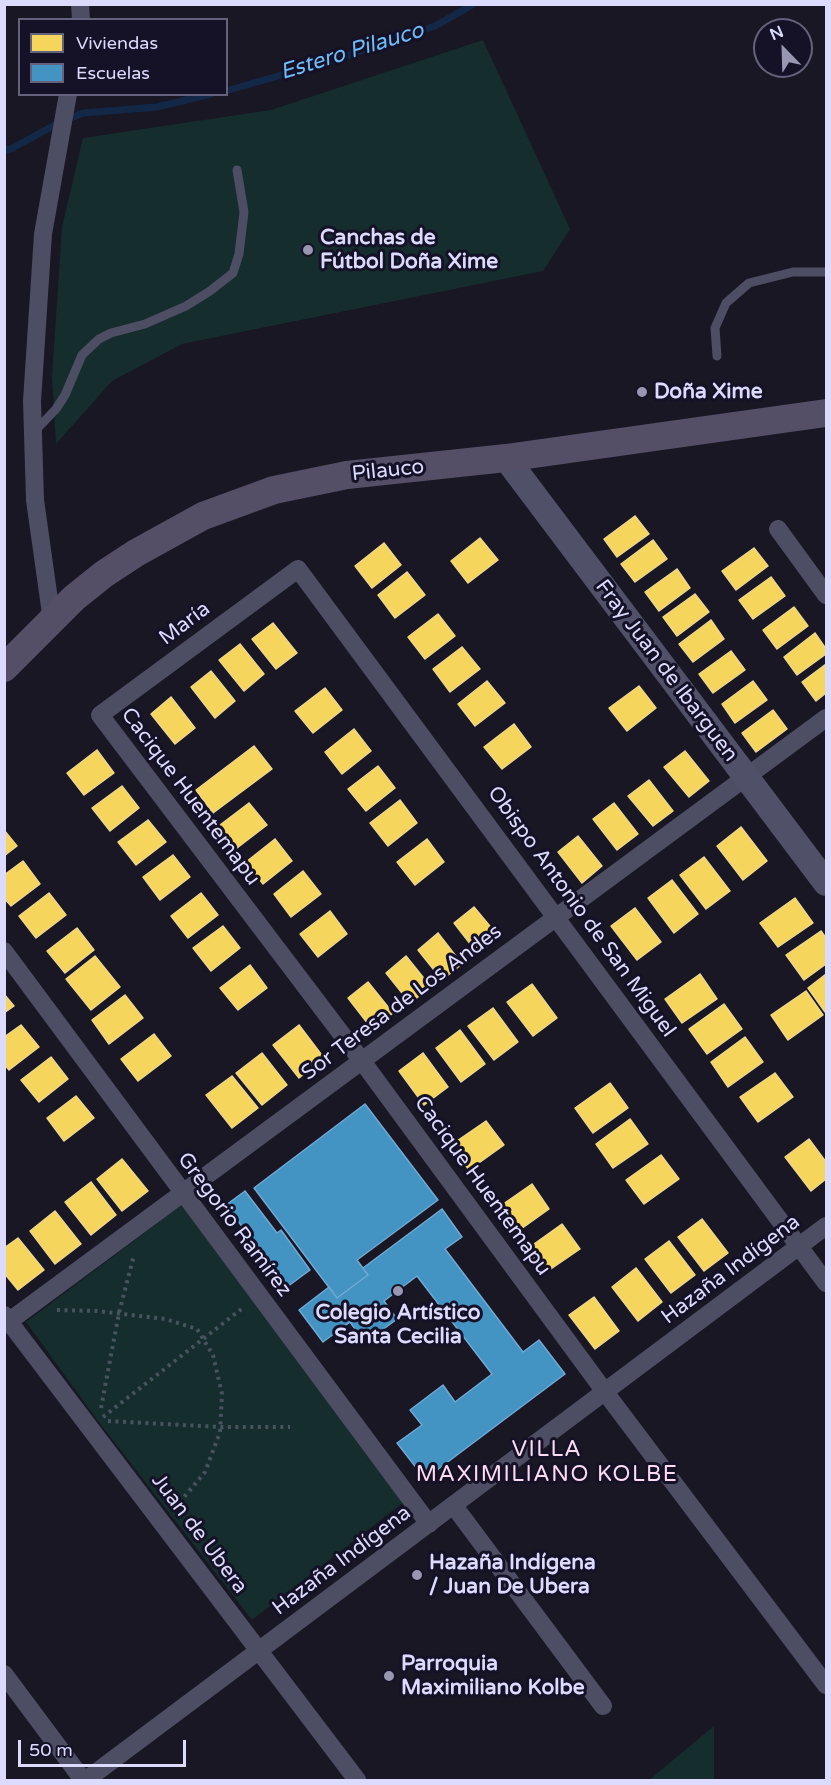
<!DOCTYPE html>
<meta charset="utf-8">
<style>
body{margin:0}
#map{position:relative;width:831px;height:1785px;overflow:hidden;background:#181723;font-family:"Varela Round",sans-serif}
canvas{display:block}
.frame{position:absolute;inset:0;border:6px solid #dddbfd;pointer-events:none}
.legend{position:absolute;left:18px;top:18px;width:210px;height:78px;box-sizing:border-box;background:#151228;border:2px solid #65627d;margin:0;padding:8px 10px;list-style:none;font-size:18px;color:#dddbfd}
.legend li{display:flex;align-items:center;gap:12px;height:30px}
.legend b{width:30px;border:2px solid #65627d}
.north{position:absolute;left:753px;top:18px;width:60px;height:60px;box-sizing:border-box;background:#151228;border:2px solid #65627d;border-radius:50%;rotate:337deg;font-size:16px;font-weight:700;line-height:24px;text-align:center;color:#dddbfd}
.north::after{content:'';display:block;margin:auto;width:21px;height:27px;background:#9896b1;clip-path:polygon(50% 0,100% 100%,50% 72%,0 100%)}
.scale{position:absolute;left:18px;top:1740px;width:168px;height:27px;box-sizing:border-box;border:3px solid #dddbfd;border-top:0;padding-left:8px;font-size:18px;line-height:21px;white-space:nowrap;color:#dddbfd;-webkit-text-stroke:4px #151228;paint-order:stroke}
</style>
<div id="map">
<canvas width="831" height="1785"></canvas>
<div class="frame"></div>
<ul class="legend">
<li><b style="height:16px;background:#f6d55c"></b>Viviendas</li>
<li><b style="height:16px;background:#4393c3"></b>Escuelas</li>
</ul>
<div class="north">N</div>
<div class="scale">50 m</div>
</div>
<script>
const ctx = document.querySelector('canvas').getContext('2d');
ctx.lineJoin = 'round';
function fill(path, color) {
  ctx.fillStyle = color;
  ctx.fill(path, 'evenodd');
}
function shape(rows) {
  const path = new Path2D();
  for (const r of rows) {
    path.moveTo(r[0], r[1]);
    for (let i = 2; i < r.length; i += 2) path.lineTo(r[i], r[i + 1]);
  }
  return path;
}
function trace(path, color, width, dash) {
  ctx.strokeStyle = color;
  ctx.lineWidth = width;
  ctx.lineCap = dash ? 'butt' : 'round';
  ctx.setLineDash(dash || []);
  ctx.stroke(path);
}
function drawText(font, color, halo, rows, align = 'center') {
  ctx.font = font + ' "Varela Round",sans-serif';
  ctx.lineWidth = 6;
  ctx.setLineDash([]);
  ctx.textBaseline = 'middle';
  ctx.strokeStyle = halo;
  ctx.fillStyle = color;
  for (const [text, x, y, turn = 0] of rows) {
    ctx.save();
    ctx.translate(x, y);
    ctx.rotate((+turn || 0) * Math.PI / 180);
    ctx.textAlign = isNaN(turn) ? turn : align;
    if (halo) ctx.strokeText(text, 0, 0);
    ctx.fillText(text, 0, 0);
    ctx.restore();
  }
}
fill(shape([
 [483,40,570,229,543,271,182,344,112,381,56,444,52,377,62,227,83,138,271,110],
 [183,1204,405,1501,252,1620,98,1421,26,1322],
 [714,1726,714,1780,649,1780]
]), '#152d2d');
const homes = shape([
 [635,516,649,534,617,557,604,539,635,516],
 [480,538,498,560,468,583,451,561,480,538],
 [653,540,667,559,635,582,621,564,653,540],
 [384,543,401,565,372,588,355,566,384,543],
 [754,548,768,566,736,590,722,571,754,548],
 [677,569,690,588,659,611,645,592,677,569],
 [407,572,425,595,395,618,378,595,407,572],
 [771,577,785,596,753,619,739,600,771,577],
 [695,594,709,612,677,636,663,617,695,594],
 [794,607,808,626,777,649,763,630,794,607],
 [438,614,455,636,425,659,408,637,438,614],
 [711,620,724,639,693,662,679,644,711,620],
 [273,623,297,653,276,669,252,639,273,623],
 [815,633,826,649,826,654,797,675,784,657,815,633],
 [240,644,264,674,244,691,219,660,240,644],
 [462,647,480,669,450,692,433,669,462,647],
 [731,651,745,670,713,693,699,674,731,651],
 [826,664,826,693,816,701,802,682,826,664],
 [211,671,235,701,215,718,191,687,211,671],
 [487,681,505,703,475,726,458,704,487,681],
 [753,681,767,700,735,723,722,704,753,681],
 [639,686,656,708,627,731,609,708,639,686],
 [325,688,342,710,313,733,295,711,325,688],
 [171,697,195,728,175,744,151,714,171,697],
 [773,710,787,729,756,752,742,733,773,710],
 [514,724,531,747,502,769,484,747,514,724],
 [354,729,371,751,342,774,325,752,354,729],
 [254,746,272,769,213,813,196,790,254,746],
 [97,750,114,773,84,795,67,773,97,750],
 [685,751,709,781,689,797,664,767,685,751],
 [378,766,395,788,366,811,348,789,378,766],
 [649,780,673,811,653,826,628,796,649,780],
 [122,786,139,808,110,831,92,808,122,786],
 [400,800,417,823,388,846,370,823,400,800],
 [249,803,267,825,237,848,220,825,249,803],
 [614,803,638,834,617,850,593,819,614,803],
 [148,820,166,842,136,865,118,842,148,820],
 [741,827,767,861,743,880,717,846,741,827],
 [4,830,17,846,4,856,4,830],
 [578,836,602,866,582,883,558,852,578,836],
 [275,839,292,861,263,884,246,862,275,839],
 [427,839,444,862,415,885,397,862,427,839],
 [173,855,190,877,160,900,143,877,173,855],
 [704,857,730,891,706,909,680,875,704,857],
 [23,861,40,884,11,906,4,898,4,875,23,861],
 [303,871,321,894,291,917,274,894,303,871],
 [672,880,698,914,674,933,648,898,672,880],
 [49,893,66,915,36,938,19,916,49,893],
 [201,893,218,915,188,938,171,916,201,893],
 [795,898,813,923,778,947,760,923,795,898],
 [474,907,499,937,478,954,454,923,474,907],
 [635,908,661,942,637,960,611,926,635,908],
 [330,911,347,934,318,957,300,934,330,911],
 [223,926,240,948,211,971,193,948,223,926],
 [77,928,94,950,65,973,47,951,77,928],
 [821,931,826,938,826,964,804,980,786,955,821,931],
 [438,933,462,964,442,980,418,950,438,933],
 [95,956,120,987,91,1010,66,979,95,956],
 [406,956,431,987,410,1003,386,973,406,956],
 [250,965,267,988,238,1010,220,988,250,965],
 [700,974,717,999,682,1023,665,999,700,974],
 [826,974,826,1011,825,1012,808,988,826,974],
 [368,982,393,1013,372,1029,348,998,368,982],
 [532,984,557,1018,533,1036,507,1002,532,984],
 [806,991,823,1015,788,1040,771,1015,806,991],
 [4,994,14,1006,4,1013,4,994],
 [125,995,143,1018,109,1044,92,1020,125,995],
 [724,1004,742,1029,707,1054,689,1029,724,1004],
 [493,1008,518,1042,494,1060,468,1026,493,1008],
 [21,1025,39,1047,9,1070,4,1064,4,1037,21,1025],
 [299,1025,324,1058,299,1078,273,1045,299,1025],
 [460,1030,485,1064,461,1082,436,1048,460,1030],
 [154,1034,171,1056,138,1081,121,1059,154,1034],
 [745,1037,763,1062,728,1087,711,1062,745,1037],
 [262,1053,287,1085,262,1105,236,1073,262,1053],
 [423,1053,448,1087,424,1105,399,1071,423,1053],
 [51,1057,68,1079,39,1102,21,1080,51,1057],
 [775,1073,793,1097,758,1122,740,1097,775,1073],
 [232,1076,258,1108,232,1128,206,1095,232,1076],
 [610,1083,628,1108,593,1133,575,1108,610,1083],
 [76,1096,94,1118,64,1141,47,1118,76,1096],
 [630,1119,648,1144,613,1168,596,1144,630,1119],
 [486,1121,504,1145,469,1170,451,1145,486,1121],
 [809,1139,826,1162,826,1179,811,1191,785,1157,809,1139],
 [661,1155,679,1179,644,1204,626,1180,661,1155],
 [122,1159,148,1191,122,1211,97,1179,122,1159],
 [91,1182,116,1215,91,1235,65,1202,91,1182],
 [532,1184,549,1209,514,1234,496,1209,532,1184],
 [55,1211,81,1244,55,1264,30,1231,55,1211],
 [702,1219,728,1253,704,1271,678,1237,702,1219],
 [562,1224,580,1249,545,1273,527,1249,562,1224],
 [18,1238,44,1270,18,1290,4,1273,4,1248,18,1238],
 [669,1241,695,1275,671,1293,645,1259,669,1241],
 [636,1268,662,1302,638,1321,612,1287,636,1268],
 [594,1297,619,1331,595,1349,569,1315,594,1297]
]);
fill(homes, '#f6d55c');
trace(homes, '#eed78c', 1.5);
const schools = shape([
 [365,1104,438,1200,357,1260,368,1275,337,1298,254,1188,365,1104],
 [245,1191,277,1233,281,1230,310,1270,287,1287,226,1205,245,1191],
 [442,1209,462,1237,445,1249,523,1352,539,1340,565,1374,425,1479,397,1443,422,1425,410,1410,443,1385,455,1402,492,1374,417,1276,384,1301,397,1319,365,1343,350,1322,323,1342,299,1310,329,1287,337,1298,368,1275,363,1268,442,1209]
]);
fill(schools, '#4393c3');
trace(schools, '#71a9d4', 1.5);
trace(shape([
 [226,91,337,59,435,26,474,4],
 [4,148,9,150,53,126,83,113,157,107,211,94]
]), '#132847', 7);
trace(shape([
 [57,1310,97,1311,165,1319,197,1329,213,1355,222,1394,220,1432,205,1472,175,1508],
 [101,1408,119,1313,134,1255],
 [103,1417,244,1307],
 [108,1421,221,1427,290,1427]
]), '#47535f', 4, [3, 4.5]);
trace(shape([
 [717,356,715,328,726,303,749,283,793,272,826,272],
 [33,433,56,409,65,395,82,355,99,339,111,333,145,324,186,306,210,291,233,273,239,254,244,212,237,170]
]), '#4d4d63', 9);
trace(shape([
 [80,4,81,20],
 [778,529,826,595],
 [52,621,35,500,32,401,43,234,68,94],
 [4,951,429,1524],
 [826,1283,298,569,100,715,362,1061,605,1392,826,1685],
 [4,1315,357,1780],
 [4,1325,826,718],
 [454,1506,603,1706],
 [4,1674,83,1780],
 [86,1780,826,1226]
]), '#4d4d63', 18);
trace(shape([
 [506,458,826,883]
]), '#505069', 26);
trace(shape([
 [4,668,74,598,104,574,136,553,203,516,274,490,347,475,506,458,826,413]
]), '#544e67', 28);
for (const [x, y, r, color] of [
 [308,250,6,"#9896b1"],
 [642,392,6,"#9896b1"],
 [398,1291,6,"#9896b1"],
 [417,1575,6,"#9896b1"],
 [389,1676,6,"#9896b1"]
]) {
  const dot = new Path2D();
  dot.arc(x, y, r, 0, 2 * Math.PI);
  ctx.fillStyle = color;
  ctx.fill(dot);
  trace(dot, '#151228', 2);
}
drawText('bold 21px', '#dddbfd', '#151228', [
 ["Canchas de",320,238],
 ["Fútbol Doña Xime",320,262],
 ["Doña Xime",654,392],
 ["Colegio Artístico",398,1313,"center"],
 ["Santa Cecilia",398,1337,"center"],
 ["Hazaña Indígena",429,1563],
 ["/ Juan De Ubera",429,1587],
 ["Parroquia",401,1664],
 ["Maximiliano Kolbe",401,1688]
], 'left');
drawText('21px', '#dddbfd', '#151228', [
 ["Pilauco",388,471,-6],
 ["María",185,624,-37],
 ["Fray Juan de Ibarguen",666,671,53],
 ["Cacique Huentemapu",190,797,53],
 ["Obispo Antonio de San Miguel",581,912,54],
 ["Sor Teresa de Los Andes",402,1003,-37],
 ["Cacique Huentemapu",482,1186,54],
 ["Gregorio Ramírez",234,1225,53],
 ["Hazaña Indígena",731,1270,-37],
 ["Juan de Ubera",199,1534,53],
 ["Hazaña Indígena",342,1561,-37]
]);
drawText('italic 22px', '#6fbdf6', '#151228', [
 ["Estero Pilauco",352,52,-17]
]);
ctx.letterSpacing = '1.5px';
drawText('22px', '#fddcf2', '#151228', [
 ["VILLA",547,1450],
 ["MAXIMILIANO KOLBE",547,1475]
]);
ctx.letterSpacing = '0px';
</script>
